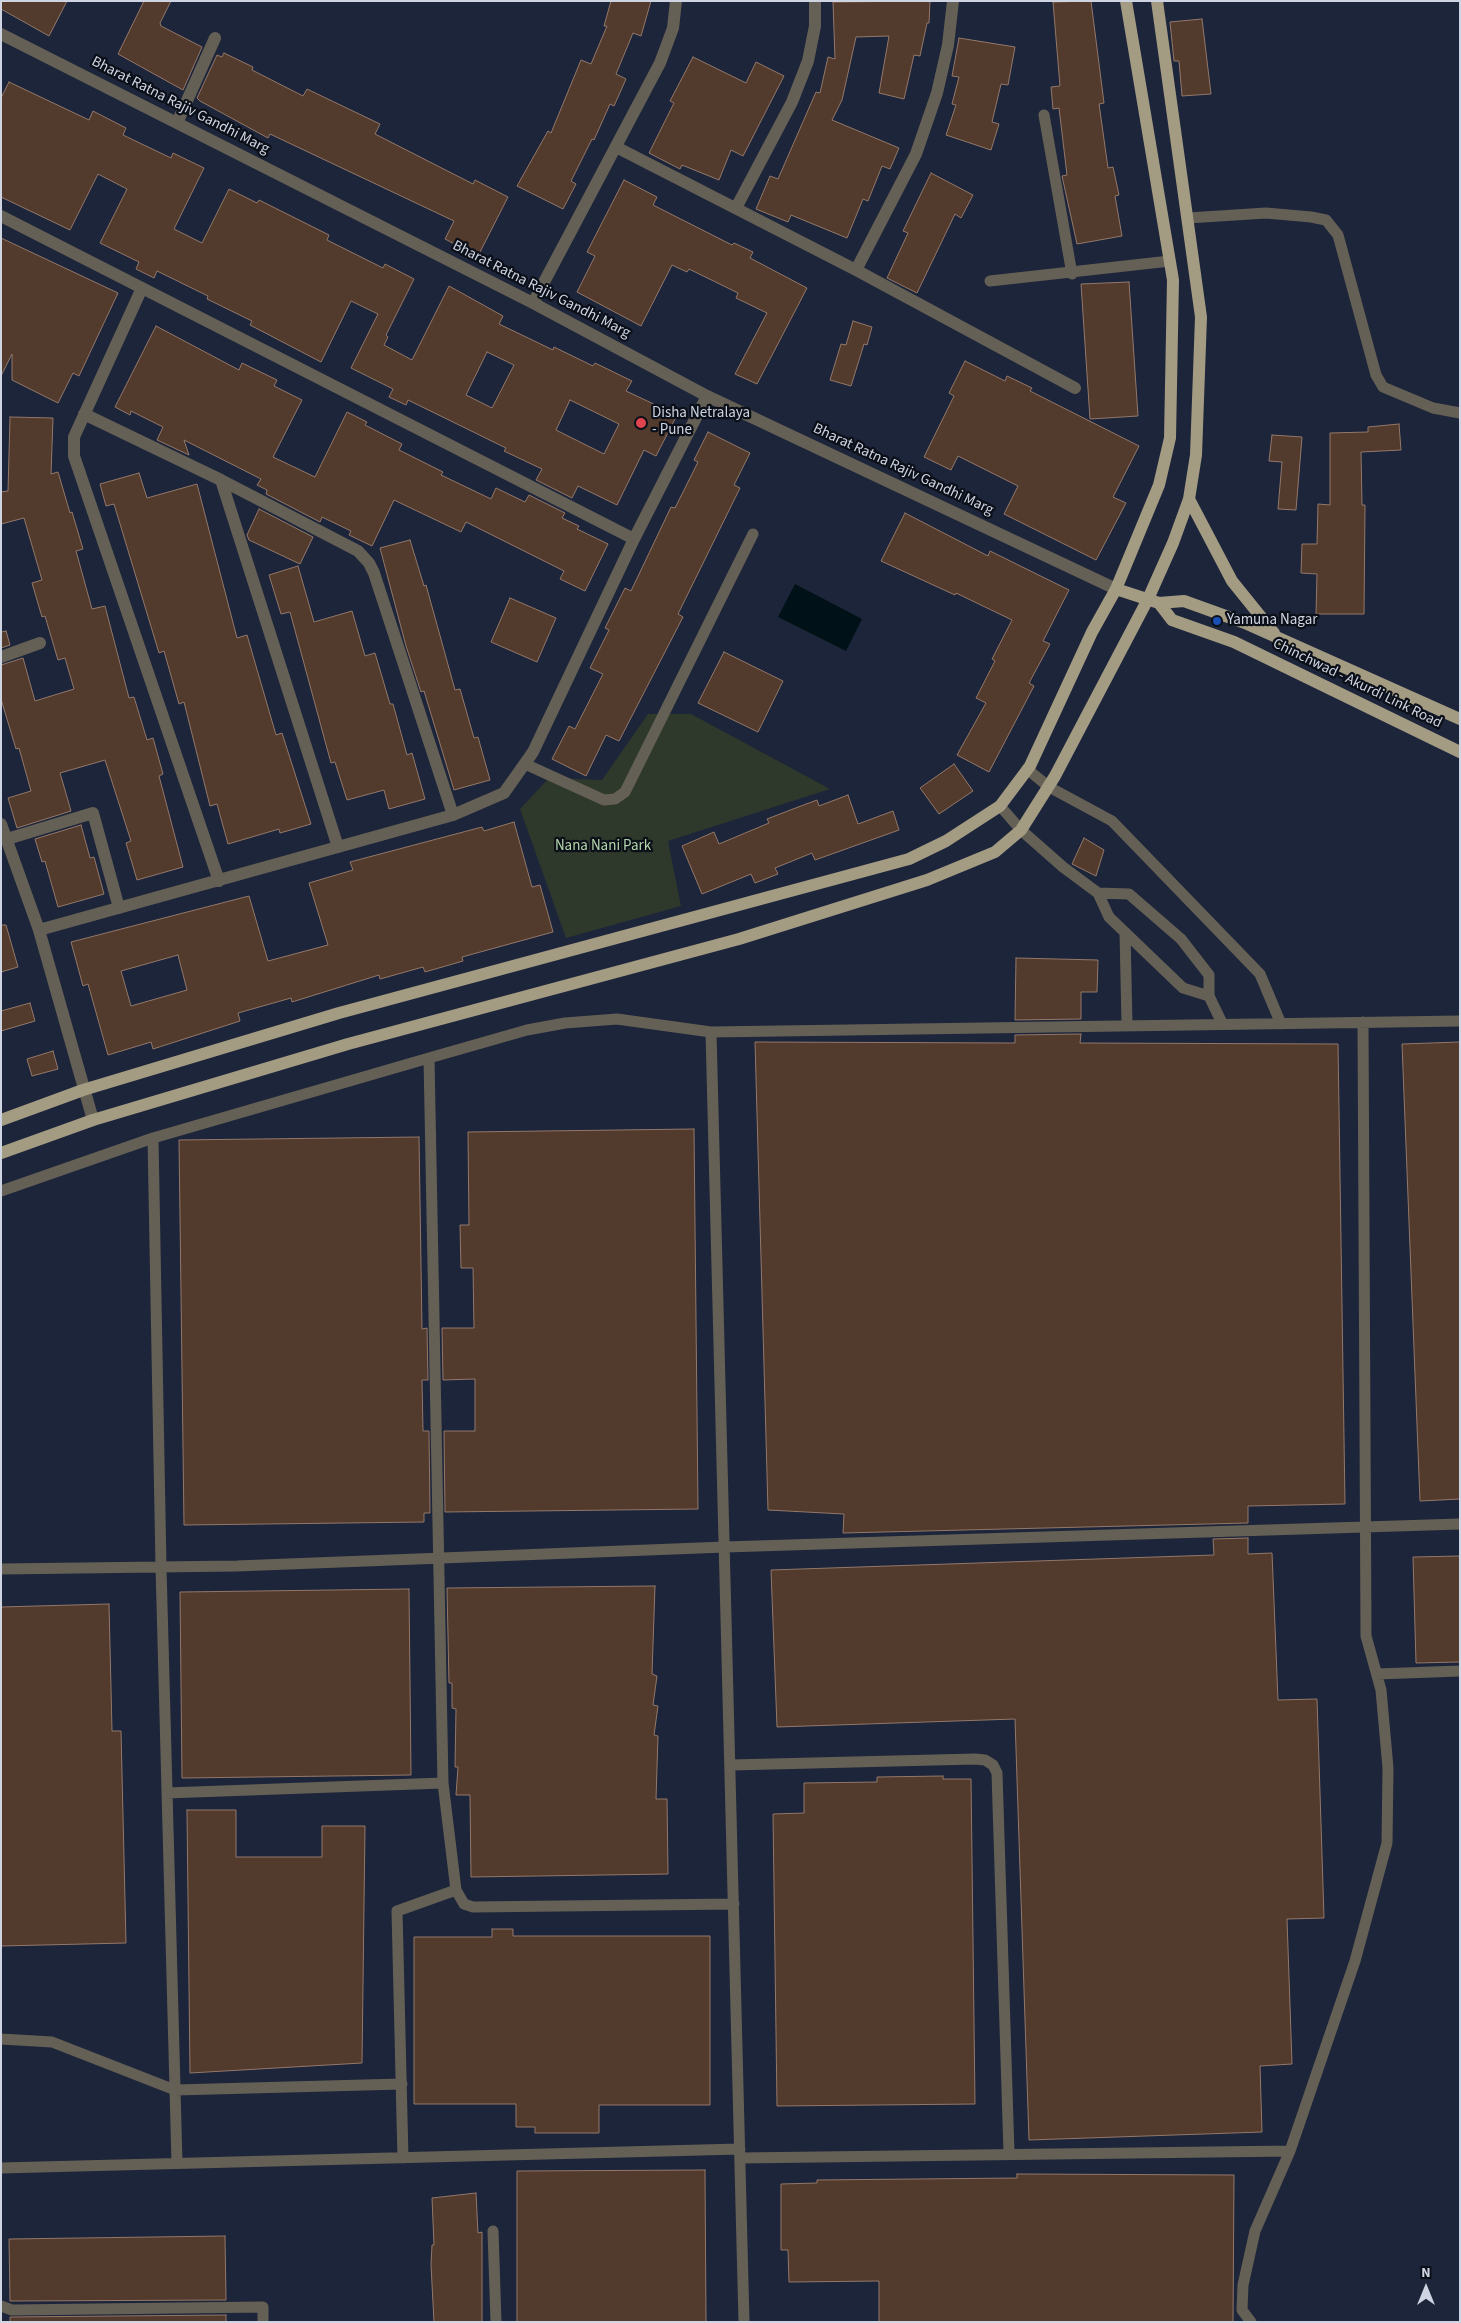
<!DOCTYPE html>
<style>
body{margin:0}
#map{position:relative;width:1461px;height:2323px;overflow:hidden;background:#1d253a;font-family:"Source Sans 3",sans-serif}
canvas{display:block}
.frame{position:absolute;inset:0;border:2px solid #ced4e2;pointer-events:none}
.north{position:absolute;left:1401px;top:2263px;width:50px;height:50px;-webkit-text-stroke:4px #0b0f18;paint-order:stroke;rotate:0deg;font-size:14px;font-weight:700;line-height:20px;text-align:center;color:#ced4e2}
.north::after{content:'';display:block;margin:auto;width:18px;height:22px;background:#ced4e2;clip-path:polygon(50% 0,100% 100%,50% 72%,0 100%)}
</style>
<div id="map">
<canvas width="1461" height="2323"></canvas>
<div class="frame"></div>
<div class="north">N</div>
</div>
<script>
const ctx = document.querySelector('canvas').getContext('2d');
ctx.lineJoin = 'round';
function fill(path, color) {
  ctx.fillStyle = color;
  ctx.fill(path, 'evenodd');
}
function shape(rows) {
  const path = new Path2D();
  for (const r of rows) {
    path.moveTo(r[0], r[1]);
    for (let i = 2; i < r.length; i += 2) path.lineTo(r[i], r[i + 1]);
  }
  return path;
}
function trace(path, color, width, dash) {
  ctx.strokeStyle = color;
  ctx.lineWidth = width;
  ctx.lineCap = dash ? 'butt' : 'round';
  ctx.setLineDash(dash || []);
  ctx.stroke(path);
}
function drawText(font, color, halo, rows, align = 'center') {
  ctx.font = font + ' "Source Sans 3",sans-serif';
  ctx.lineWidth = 4.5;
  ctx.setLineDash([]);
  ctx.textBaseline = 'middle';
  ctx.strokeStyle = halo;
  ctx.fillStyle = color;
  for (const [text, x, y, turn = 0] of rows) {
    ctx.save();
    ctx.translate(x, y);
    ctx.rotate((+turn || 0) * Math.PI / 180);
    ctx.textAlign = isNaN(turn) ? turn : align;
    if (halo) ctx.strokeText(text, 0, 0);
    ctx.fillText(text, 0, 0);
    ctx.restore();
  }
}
fill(shape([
 [648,714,691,714,830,789,668,841,681,906,566,938,520,809,549,778,602,780]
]), '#2e382b');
fill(shape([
 [795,584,862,619,846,651,778,617]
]), '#001117');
const building = shape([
 [1,1,67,1,49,36,1,9,1,1],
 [144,1,171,1,160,23,161,26,202,47,183,90,118,54,144,1],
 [611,1,651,1,641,36,633,33,616,74,626,79,614,106,610,104,594,140,592,139,571,181,576,184,563,209,517,186,548,131,551,133,581,60,591,64,607,26,604,26,611,1],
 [930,1,929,23,927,23,920,56,914,55,904,99,879,93,889,36,856,37,842,100,832,120,899,148,890,169,882,166,868,201,863,199,847,238,791,215,788,222,756,209,770,176,778,179,816,92,820,93,828,57,835,59,833,2,930,1],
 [1091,1,1104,103,1099,104,1108,168,1113,167,1119,195,1115,196,1122,236,1077,244,1062,176,1067,175,1059,108,1053,109,1051,87,1060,86,1053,2,1091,1],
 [1202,19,1211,94,1182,96,1179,61,1174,61,1170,22,1202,19],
 [959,38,1015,47,1008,85,1001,84,992,122,999,124,991,150,946,135,956,105,952,104,959,77,952,76,959,38],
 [224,53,253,67,252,70,303,96,307,89,380,124,375,134,473,184,475,180,508,197,478,256,445,239,454,221,270,134,268,138,200,101,197,98,217,55,222,57,224,53],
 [693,57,746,83,756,62,784,76,743,156,731,150,719,180,682,165,680,169,649,153,674,103,670,101,693,57],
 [9,82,89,120,93,111,126,128,123,135,171,158,173,153,204,168,174,229,202,243,229,189,257,203,259,200,329,235,327,240,383,268,385,264,414,279,386,335,388,337,384,345,412,360,449,286,503,316,499,324,553,350,554,347,593,366,595,363,632,381,626,391,677,415,656,456,644,450,617,505,578,486,572,498,536,480,542,469,504,451,506,448,408,400,406,405,389,397,393,389,351,368,378,314,351,301,321,362,250,325,252,321,207,299,208,296,157,271,154,278,136,269,139,262,100,243,127,189,98,174,70,230,1,197,1,98,9,82],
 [487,352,514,365,492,408,466,395,487,352],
 [570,400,619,424,604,454,556,430,570,400],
 [931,173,973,195,961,218,955,214,917,293,887,278,908,233,903,231,931,173],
 [624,180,657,197,653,205,732,245,734,243,753,252,750,258,807,288,757,384,735,374,767,313,736,298,738,293,689,269,687,272,672,265,641,326,577,292,595,256,587,252,624,180],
 [1,238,118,293,79,376,73,373,58,403,12,380,12,354,1,376,1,238],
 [1129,282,1138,416,1090,419,1081,284,1129,282],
 [853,321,872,327,867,345,864,344,851,386,830,380,841,344,846,345,853,321],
 [156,326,239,370,242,363,277,380,274,386,302,400,273,457,315,477,347,412,367,422,365,425,402,444,399,450,443,472,441,475,491,499,496,488,525,502,529,495,565,513,562,518,579,526,577,529,608,544,585,591,560,579,564,571,466,522,461,532,394,500,372,546,349,535,351,531,322,517,320,522,266,494,267,490,257,485,261,479,184,440,189,455,157,440,163,427,131,411,130,415,115,407,156,326],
 [965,361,1005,381,1007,376,1032,388,1030,391,1139,446,1113,497,1126,503,1096,560,1004,514,1018,486,958,456,951,470,924,457,954,396,949,393,965,361],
 [10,417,53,418,51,474,58,472,70,513,72,512,83,549,76,551,92,609,105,606,129,698,134,697,147,740,153,738,163,774,159,776,183,867,137,880,126,843,131,841,105,760,60,773,71,811,17,828,8,798,31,791,19,748,16,749,1,699,1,665,23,658,35,701,74,689,65,658,58,660,45,616,42,617,32,583,42,580,24,518,1,524,1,492,8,491,10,417],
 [1399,424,1401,450,1361,452,1362,505,1365,505,1364,614,1316,614,1317,574,1301,573,1302,544,1317,544,1318,504,1330,505,1330,433,1368,432,1368,427,1399,424],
 [708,432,750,453,734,485,740,488,678,614,683,617,619,741,606,735,586,776,552,759,569,726,575,729,603,674,590,668,609,630,605,628,625,588,631,591,671,507,675,508,698,462,694,460,708,432],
 [1272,435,1302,437,1296,510,1278,509,1282,462,1269,461,1272,435],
 [139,473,147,498,197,484,237,638,247,635,276,735,282,733,311,824,280,833,279,829,228,844,217,804,210,806,184,702,179,704,164,651,159,653,114,504,106,506,100,484,139,473],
 [259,509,313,537,300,564,249,540,247,535,259,509],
 [905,513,988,556,990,551,1069,590,1043,641,1050,644,1029,683,1034,686,989,772,957,755,986,703,976,698,995,661,992,659,1012,620,956,593,955,595,881,561,905,513],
 [410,540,424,586,426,585,455,690,460,689,474,738,478,737,490,780,454,790,424,691,421,692,406,646,380,548,410,540],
 [298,566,314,622,352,611,365,656,375,653,390,704,393,704,407,755,412,753,425,799,389,809,384,790,347,800,335,762,331,763,290,612,281,614,269,575,298,566],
 [510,598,556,618,537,662,491,642,510,598],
 [6,631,10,645,1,648,1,632,6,631],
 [724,652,783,681,758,732,698,703,724,652],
 [954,764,973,791,939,814,920,788,954,764],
 [848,795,858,824,893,811,899,830,815,860,812,853,775,868,778,874,755,883,751,874,702,894,682,846,714,832,719,844,769,823,767,819,793,809,817,800,819,806,848,795],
 [514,822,532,887,540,885,553,932,462,957,463,961,425,972,423,967,380,979,379,975,292,1002,291,998,238,1013,240,1021,153,1049,151,1042,108,1055,88,984,83,986,71,942,249,896,268,961,328,945,309,883,353,870,350,862,482,827,484,831,514,822],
 [178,955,187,990,131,1006,121,971,178,955],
 [81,825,90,858,94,857,104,894,58,907,45,861,42,862,35,839,81,825],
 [1084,838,1104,850,1096,876,1072,864,1084,838],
 [1,925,6,925,18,967,1,972,1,925],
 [1016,958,1098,960,1097,992,1081,992,1081,1019,1015,1020,1016,958],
 [30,1003,35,1021,1,1031,1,1011,30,1003],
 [1081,1034,1080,1043,1338,1044,1345,1504,1248,1506,1248,1523,843,1533,844,1514,768,1510,755,1042,1015,1043,1015,1035,1081,1034],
 [1460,1042,1460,1499,1420,1501,1402,1044,1460,1042],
 [53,1051,58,1069,32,1076,27,1059,53,1051],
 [694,1129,698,1509,445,1512,444,1431,475,1431,475,1379,443,1380,442,1328,474,1328,473,1268,461,1268,460,1225,469,1225,468,1132,694,1129],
 [419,1137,422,1329,427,1328,428,1380,422,1380,423,1431,429,1431,430,1513,424,1513,424,1522,184,1525,179,1140,419,1137],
 [1248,1538,1248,1554,1272,1553,1278,1700,1317,1699,1324,1918,1287,1919,1292,2064,1260,2066,1262,2132,1029,2140,1015,1719,777,1727,771,1570,1214,1555,1213,1539,1248,1538],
 [1460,1556,1460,1662,1416,1663,1413,1557,1460,1556],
 [655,1586,652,1674,657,1676,653,1705,658,1706,654,1735,658,1736,656,1799,667,1799,668,1874,471,1877,470,1795,456,1795,458,1767,455,1767,456,1709,452,1708,452,1683,449,1683,447,1588,655,1586],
 [409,1589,411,1775,182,1778,180,1592,409,1589],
 [109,1604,112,1731,121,1731,126,1943,1,1946,1,1607,109,1604],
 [943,1776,943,1779,971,1779,975,2104,777,2106,773,1814,804,1813,804,1783,877,1782,877,1777,943,1776],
 [187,1810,236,1810,236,1857,322,1857,322,1826,365,1826,362,2063,190,2073,187,1810],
 [492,1929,513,1929,513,1936,710,1936,710,2105,599,2105,599,2133,535,2133,535,2127,516,2127,516,2104,414,2104,414,1937,492,1937,492,1929],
 [705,2170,706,2322,517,2322,517,2171,705,2170],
 [1017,2174,1234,2175,1233,2322,879,2322,879,2281,789,2282,788,2250,781,2250,781,2184,817,2183,817,2180,1017,2178,1017,2174],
 [476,2193,478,2233,482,2232,482,2322,434,2322,431,2265,432,2245,434,2245,432,2198,476,2193],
 [225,2236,226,2300,10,2301,9,2239,225,2236],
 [226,2315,226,2322,10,2322,10,2317,226,2315]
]);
fill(building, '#523a2d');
trace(building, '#93786a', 1);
trace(shape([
 [1044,115,1072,274],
 [1188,218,1266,213,1311,217,1326,220,1338,235,1376,375,1383,387,1433,408,1460,413],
 [990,281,1170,261],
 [525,764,604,800,615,799,625,792,753,534],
 [1027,769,1049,787,1112,821,1260,974,1281,1024],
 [1000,806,1021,830,1063,867,1098,893,1109,917,1183,988,1209,996,1222,1023],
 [1098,893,1129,894,1181,939,1209,975,1209,996],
 [1125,932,1127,1025],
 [711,1032,744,2322],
 [429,1058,443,1783,456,1890,464,1904,473,1907,734,1904],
 [153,1138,161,1567,177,2163],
 [1,1191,153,1138,429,1058,527,1030,565,1023,617,1019,711,1032,1460,1021],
 [1,1569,237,1566,725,1547,1460,1524],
 [1377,1674,1460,1671],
 [731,1765,975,1759,985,1760,993,1765,997,1773,1009,2153],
 [167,1793,443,1783],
 [1,2039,52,2042,175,2090,402,2084],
 [403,2158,397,1911,456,1890],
 [740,2158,1290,2151],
 [1,2168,740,2149],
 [493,2231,496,2322],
 [1,2306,12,2310,263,2307,263,2322],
 [1251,2322,1242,2310,1243,2285,1255,2231,1290,2151,1355,1961,1387,1843,1388,1768,1381,1690,1366,1636,1363,1022]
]), '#656055', 11);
trace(shape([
 [1,34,533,303,707,396,1116,589],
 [177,123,215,38],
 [616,147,856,270,1075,388],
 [736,208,792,102,808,61,815,26,815,1],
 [1,216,634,539],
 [856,270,916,154,937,93,948,45,953,1],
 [142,288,74,437,74,456,219,881],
 [533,303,660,63,673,28,676,1],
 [84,414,221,480,358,551,369,563,374,573,453,815],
 [221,480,338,847],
 [1,657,40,643],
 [1,824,39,930,93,1120],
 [7,839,93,813,119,908],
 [39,930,453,815,504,793,533,752,634,539,707,396]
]), '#656055', 12);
trace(shape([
 [1189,499,1232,581,1274,633],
 [1116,589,1159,603,1184,601,1245,623,1460,719],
 [1159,603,1172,620,1234,642,1460,752],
 [1,1120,83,1090,339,1013,909,859,946,841,1000,806,1030,766,1092,632,1116,589,1159,485,1170,438,1173,280,1126,1],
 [1,1153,93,1120,348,1044,739,939,927,880,995,852,1021,830,1055,776,1148,599,1173,543,1189,499,1196,455,1201,317,1157,1]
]), '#a49b83', 12);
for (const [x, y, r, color] of [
 [641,423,6,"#e0444e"],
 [1217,621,5,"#1a4fb4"]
]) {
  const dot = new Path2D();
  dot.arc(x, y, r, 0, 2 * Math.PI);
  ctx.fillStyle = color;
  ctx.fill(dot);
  trace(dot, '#0b0f18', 2);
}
drawText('15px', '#ced4e2', '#0b0f18', [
 ["Bharat Ratna Rajiv Gandhi Marg",180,106,27],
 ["Bharat Ratna Rajiv Gandhi Marg",541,290,27],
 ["Bharat Ratna Rajiv Gandhi Marg",903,470,25],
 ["Chinchwad - Akurdi Link Road",1357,684,26]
]);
drawText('15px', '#ced4e2', '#0b0f18', [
 ["Disha Netralaya",652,414],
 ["- Pune",652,431],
 ["Yamuna Nagar",1227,621]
], 'left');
drawText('15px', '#b4d6aa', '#0b0f18', [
 ["Nana Nani Park",603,847]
]);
</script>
